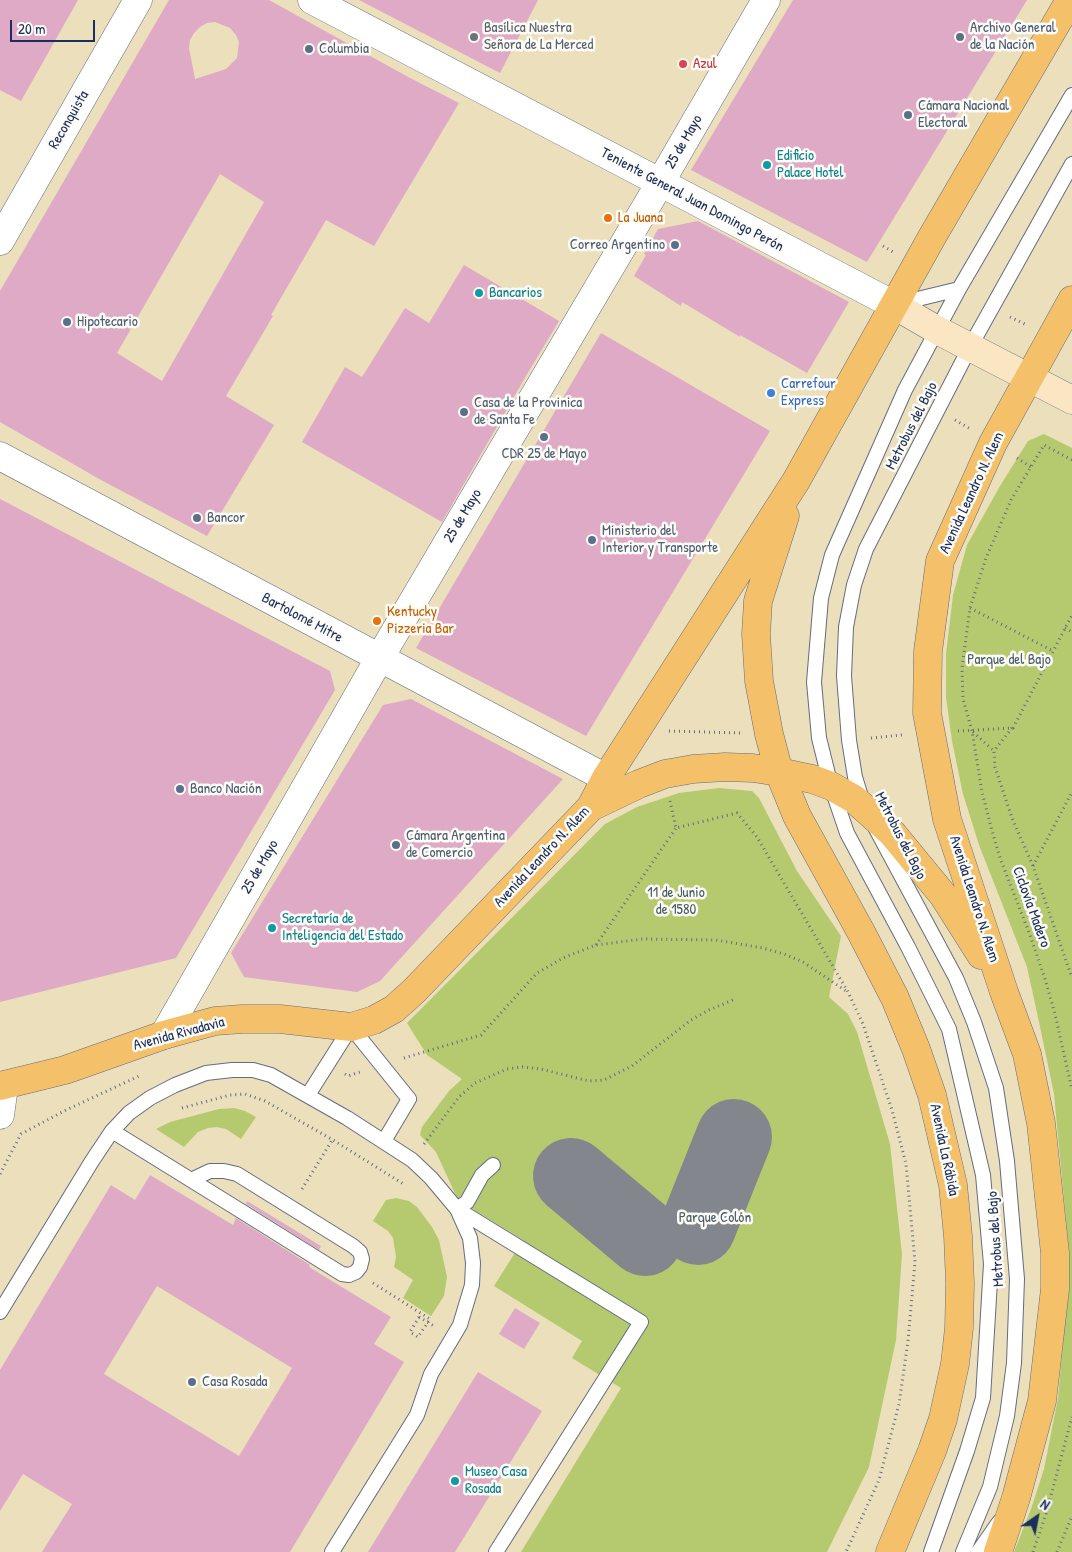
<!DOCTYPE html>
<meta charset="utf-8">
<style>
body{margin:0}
#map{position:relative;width:1072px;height:1552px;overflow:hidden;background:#ebdfbc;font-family:"Patrick Hand",sans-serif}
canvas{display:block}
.north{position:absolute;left:1012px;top:1492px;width:50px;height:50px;-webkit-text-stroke:4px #fdfcf7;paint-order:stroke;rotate:33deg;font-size:14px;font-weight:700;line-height:20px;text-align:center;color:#1b2f5e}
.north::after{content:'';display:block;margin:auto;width:18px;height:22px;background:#1b2f5e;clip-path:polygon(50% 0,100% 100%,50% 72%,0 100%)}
.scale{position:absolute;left:10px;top:20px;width:85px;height:22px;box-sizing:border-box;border:2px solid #1b2f5e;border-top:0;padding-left:6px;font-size:15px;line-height:18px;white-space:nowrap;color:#1b2f5e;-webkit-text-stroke:4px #fdfcf7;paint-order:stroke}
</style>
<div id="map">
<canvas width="1072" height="1552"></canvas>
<div class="north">N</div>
<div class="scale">20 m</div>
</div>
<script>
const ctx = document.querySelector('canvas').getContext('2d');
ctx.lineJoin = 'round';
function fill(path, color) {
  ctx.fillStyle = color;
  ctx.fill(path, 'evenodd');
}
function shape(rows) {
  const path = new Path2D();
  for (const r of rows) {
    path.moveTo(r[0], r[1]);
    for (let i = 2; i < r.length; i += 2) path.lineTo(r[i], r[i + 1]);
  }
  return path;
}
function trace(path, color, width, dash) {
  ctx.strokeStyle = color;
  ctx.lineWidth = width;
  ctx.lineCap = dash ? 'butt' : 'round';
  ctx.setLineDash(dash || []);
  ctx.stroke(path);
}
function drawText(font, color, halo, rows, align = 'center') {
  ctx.font = font + ' "Patrick Hand",sans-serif';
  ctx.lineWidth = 5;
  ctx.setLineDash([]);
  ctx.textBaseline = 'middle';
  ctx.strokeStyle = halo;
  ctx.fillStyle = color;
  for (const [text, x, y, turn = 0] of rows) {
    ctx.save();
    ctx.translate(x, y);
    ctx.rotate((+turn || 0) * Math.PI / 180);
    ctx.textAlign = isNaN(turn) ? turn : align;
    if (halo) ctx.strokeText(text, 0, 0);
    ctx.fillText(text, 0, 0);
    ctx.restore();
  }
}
fill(shape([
 [1044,434,1072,448,1072,1552,1014,1552,1031,1509,1044,1469,1058,1398,1067,1300,1068,1241,1054,1094,1039,1022,1027,967,979,845,963,794,952,741,946,697,946,654,953,595,967,545,1000,486,1028,441],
 [719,788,752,791,759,798,797,871,841,936,829,997,848,1014,857,1032,890,1144,902,1254,896,1340,869,1467,827,1552,521,1552,621,1388,572,1358,582,1341,494,1286,523,1240,458,1200,436,1152,420,1135,422,1127,449,1091,462,1079,427,1055,407,1023,605,824,637,807,679,793],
 [234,1108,245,1111,256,1117,241,1139,226,1129,217,1127,208,1128,198,1132,184,1147,156,1129,170,1122,219,1109],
 [396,1198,409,1201,417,1207,432,1227,439,1240,447,1277,444,1296,431,1316,403,1298,413,1280,394,1267,396,1257,393,1238,388,1231,373,1221,386,1200]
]), '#b5ca6e');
trace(shape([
 [571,1176,645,1238],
 [698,1227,734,1137]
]), '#83878d', 76);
fill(shape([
 [0,0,78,0,21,101,0,90],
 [169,0,269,0,410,78,459,103,374,246,326,220,271,315,273,316,226,396,274,425,207,536,101,480,0,422,0,291],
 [215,22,230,28,236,35,239,42,237,58,226,69,195,79,189,48,190,40,194,33,200,27,207,23],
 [220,174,264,202,162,381,117,353],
 [359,0,538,0,500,73],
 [793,0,1027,0,867,262,691,170],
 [698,221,849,302,807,373,740,335,740,337,682,302,681,306,634,276,646,255,644,254,658,229],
 [464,265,559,321,526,376,442,522,302,442,345,367,362,377,405,308,429,323],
 [601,333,770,431,586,736,416,648],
 [0,499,330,671,335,690,176,958,0,1002],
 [411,699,563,779,380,981,357,992,244,977,231,953,383,705],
 [150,1175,233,1225,236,1218,310,1265,309,1267,391,1317,374,1344,404,1362,290,1552,42,1552,72,1504,23,1474,0,1511,0,1370,111,1185,135,1200],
 [157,1286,292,1368,239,1456,104,1374],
 [247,1201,321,1246,319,1250,246,1204],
 [515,1308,540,1323,524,1349,499,1334],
 [478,1372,542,1411,455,1552,368,1552]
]), '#dfaac5');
const service = shape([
 [897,304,959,289],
 [863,803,855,777,849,740,844,676,846,627,854,585,866,549,970,347,1072,164],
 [876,829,956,978,974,1022,996,1088,1007,1161,1017,1279,1014,1363,1007,1416,990,1487,963,1552],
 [308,1095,351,1027,409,1099,384,1141],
 [112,1131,241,1211,342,1274,349,1275,356,1272,360,1267,362,1259,360,1252,353,1246,237,1174,224,1171,210,1171,191,1180],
 [457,1209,641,1322,496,1552],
 [457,1209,467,1202,482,1175,493,1165],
 [0,1312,92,1161,112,1131,129,1113,150,1098,175,1085,206,1073,232,1070,253,1070,271,1075,347,1118,412,1160,431,1178,457,1209,470,1238,473,1263,472,1285,460,1325,431,1374,417,1415,332,1552],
 [931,1552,967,1451,983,1398,991,1264,983,1175,949,1029,908,947,847,833,831,786,819,738,814,682,821,598,832,555,905,390,959,289,1072,95],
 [978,1552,999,1522]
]);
const minor = shape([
 [312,0,894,305],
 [0,241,138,0],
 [0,456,606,778],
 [164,1035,379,659,660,183,766,0],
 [0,1115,4,1086]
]);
const secondary = shape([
 [894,305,937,330,1072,400]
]);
const primary = shape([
 [785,516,758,601,756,634,759,681,769,734,779,772,797,816,861,932,895,998,916,1049,932,1095,953,1185,958,1236,960,1283,959,1328,955,1364,943,1419,932,1451,890,1552],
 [591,807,639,784,665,774,693,769,725,767,753,768,779,772,812,779,831,786,854,799,892,833,943,895,981,955],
 [0,1086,65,1070,164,1035,215,1021,242,1019,280,1019,351,1027,374,1020,394,1009,414,991,591,807,606,778,796,481,932,237,1070,0],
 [998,1552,1016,1498,1042,1401,1055,1289,1055,1253,1041,1123,1027,1054,1004,992,947,819,927,713,928,651,940,561,993,443,1072,300]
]);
trace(service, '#646d7f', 16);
trace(minor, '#646d7f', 29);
trace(secondary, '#646d7f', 29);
trace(primary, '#646d7f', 29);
trace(shape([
 [883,246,893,252],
 [1010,317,1027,325],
 [955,420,969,428],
 [1017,458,1031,467],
 [1072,460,1044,445,1011,500,986,558,970,608,962,668,963,699,972,731,982,792,991,827,1000,858,1030,935,1045,979,1055,1014,1072,1090],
 [970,608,1053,651],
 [1065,628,1072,632],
 [1012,728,994,751,995,767,1012,818,1033,866,1072,978],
 [669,731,740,733],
 [958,731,1013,728,1072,615],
 [973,732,994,751],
 [871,738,902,735],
 [670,801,676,828,737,813,757,837,848,992,863,1024,892,1110,906,1164,915,1262,908,1341,899,1404,879,1480,846,1552],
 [1033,866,1072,792],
 [596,945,676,828],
 [404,1058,481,1035,537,973,563,958,596,945,643,939,716,940,763,948,784,954,803,962,846,991],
 [345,1074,348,1076,360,1072],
 [182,1108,230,1095,245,1094,265,1101,333,1140,405,1185],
 [424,1144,459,1097,475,1083,507,1069,523,1067,541,1069,589,1081,604,1080,632,1066,691,1020,709,1010,735,999],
 [0,1174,21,1134,64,1111,139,1076],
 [302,1189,333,1139],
 [373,1283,430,1319],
 [419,1317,434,1326],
 [1033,1552,1046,1514,1072,1417],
 [1057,1552,1072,1516]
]), '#646d7f', 3, [1, 4]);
trace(service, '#fff', 14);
trace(minor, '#fff', 28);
trace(secondary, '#fbe6c3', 28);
trace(primary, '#f4c16a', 28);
trace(shape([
 [419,1317,410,1332,418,1337,430,1319]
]), '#646d7f', 3, [1, 4]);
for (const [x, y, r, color] of [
 [474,37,5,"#6b7280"],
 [960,37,5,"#5c6f8a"],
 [309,49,5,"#5c6f8a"],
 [683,64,5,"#e0444e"],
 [908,115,5,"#5c6f8a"],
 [767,165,5,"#0f9aa8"],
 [608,218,5,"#e8710a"],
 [675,245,5,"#5c6f8a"],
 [479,293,5,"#0f9aa8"],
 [67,322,5,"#5c6f8a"],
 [771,393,5,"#3f7fe0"],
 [464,412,5,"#5c6f8a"],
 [544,437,5,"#5c6f8a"],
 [197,518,5,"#5c6f8a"],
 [592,540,5,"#5c6f8a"],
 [377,621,5,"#e8710a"],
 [180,789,5,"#5c6f8a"],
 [396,845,5,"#5c6f8a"],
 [272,928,5,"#0f9aa8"],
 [192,1382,5,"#5c6f8a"],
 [455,1481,5,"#0f9aa8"]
]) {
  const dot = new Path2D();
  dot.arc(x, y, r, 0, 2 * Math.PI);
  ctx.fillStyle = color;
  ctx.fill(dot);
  trace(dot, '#fdfcf7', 2);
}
drawText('15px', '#5b616d', '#fdfcf7', [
 ["Basílica Nuestra",484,28],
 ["Señora de La Merced",484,45]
], 'left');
drawText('15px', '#4e5e75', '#fdfcf7', [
 ["Archivo General",970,28],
 ["de la Nación",970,45],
 ["Columbia",319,49],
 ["Cámara Nacional",918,106],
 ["Electoral",918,123],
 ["Correo Argentino",665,245,"right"],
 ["Hipotecario",77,322],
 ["Casa de la Provinica",474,403],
 ["de Santa Fe",474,420],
 ["CDR 25 de Mayo",544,454,"center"],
 ["Bancor",207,518],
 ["Ministerio del",602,531],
 ["Interior y Transporte",602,548],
 ["Banco Nación",190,789],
 ["Cámara Argentina",406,836],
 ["de Comercio",406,853],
 ["Casa Rosada",202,1382]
], 'left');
drawText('15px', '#be3a42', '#fdfcf7', [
 ["Azul",693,64]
], 'left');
drawText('15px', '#1b2f5e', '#fdfcf7', [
 ["Reconquista",69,120,-60],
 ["25 de Mayo",684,142,-60],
 ["Teniente General Juan Domingo Perón",692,200,28],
 ["Metrobus del Bajo",912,426,-63],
 ["Avenida Leandro N. Alem",972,493,-65],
 ["25 de Mayo",463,516,-59],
 ["Bartolomé Mitre",302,618,28],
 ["Metrobus del Bajo",900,836,63],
 ["Avenida Leandro N. Alem",542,857,-47],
 ["25 de Mayo",260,867,-60],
 ["Avenida Leandro N. Alem",974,899,72],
 ["Ciclovía Madero",1031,907,70],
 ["Avenida Rivadavia",179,1034,-15],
 ["Avenida La Rábida",944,1150,78],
 ["Metrobus del Bajo",996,1239,-94]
]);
drawText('15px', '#0d838f', '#fdfcf7', [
 ["Edificio",777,156],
 ["Palace Hotel",777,173],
 ["Bancarios",489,293],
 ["Secretaría de",282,919],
 ["Inteligencia del Estado",282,936],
 ["Museo Casa",465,1472],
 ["Rosada",465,1489]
], 'left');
drawText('15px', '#c56008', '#fdfcf7', [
 ["La Juana",618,218],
 ["Kentucky",387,612],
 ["Pizzeria Bar",387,629]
], 'left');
drawText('15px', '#366cbe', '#fdfcf7', [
 ["Carrefour",781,384],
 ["Express",781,401]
], 'left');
drawText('15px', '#495e63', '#fdfcf7', [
 ["Parque del Bajo",1009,660],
 ["11 de Junio",676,893],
 ["de 1580",676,910],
 ["Parque Colón",715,1218]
]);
</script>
